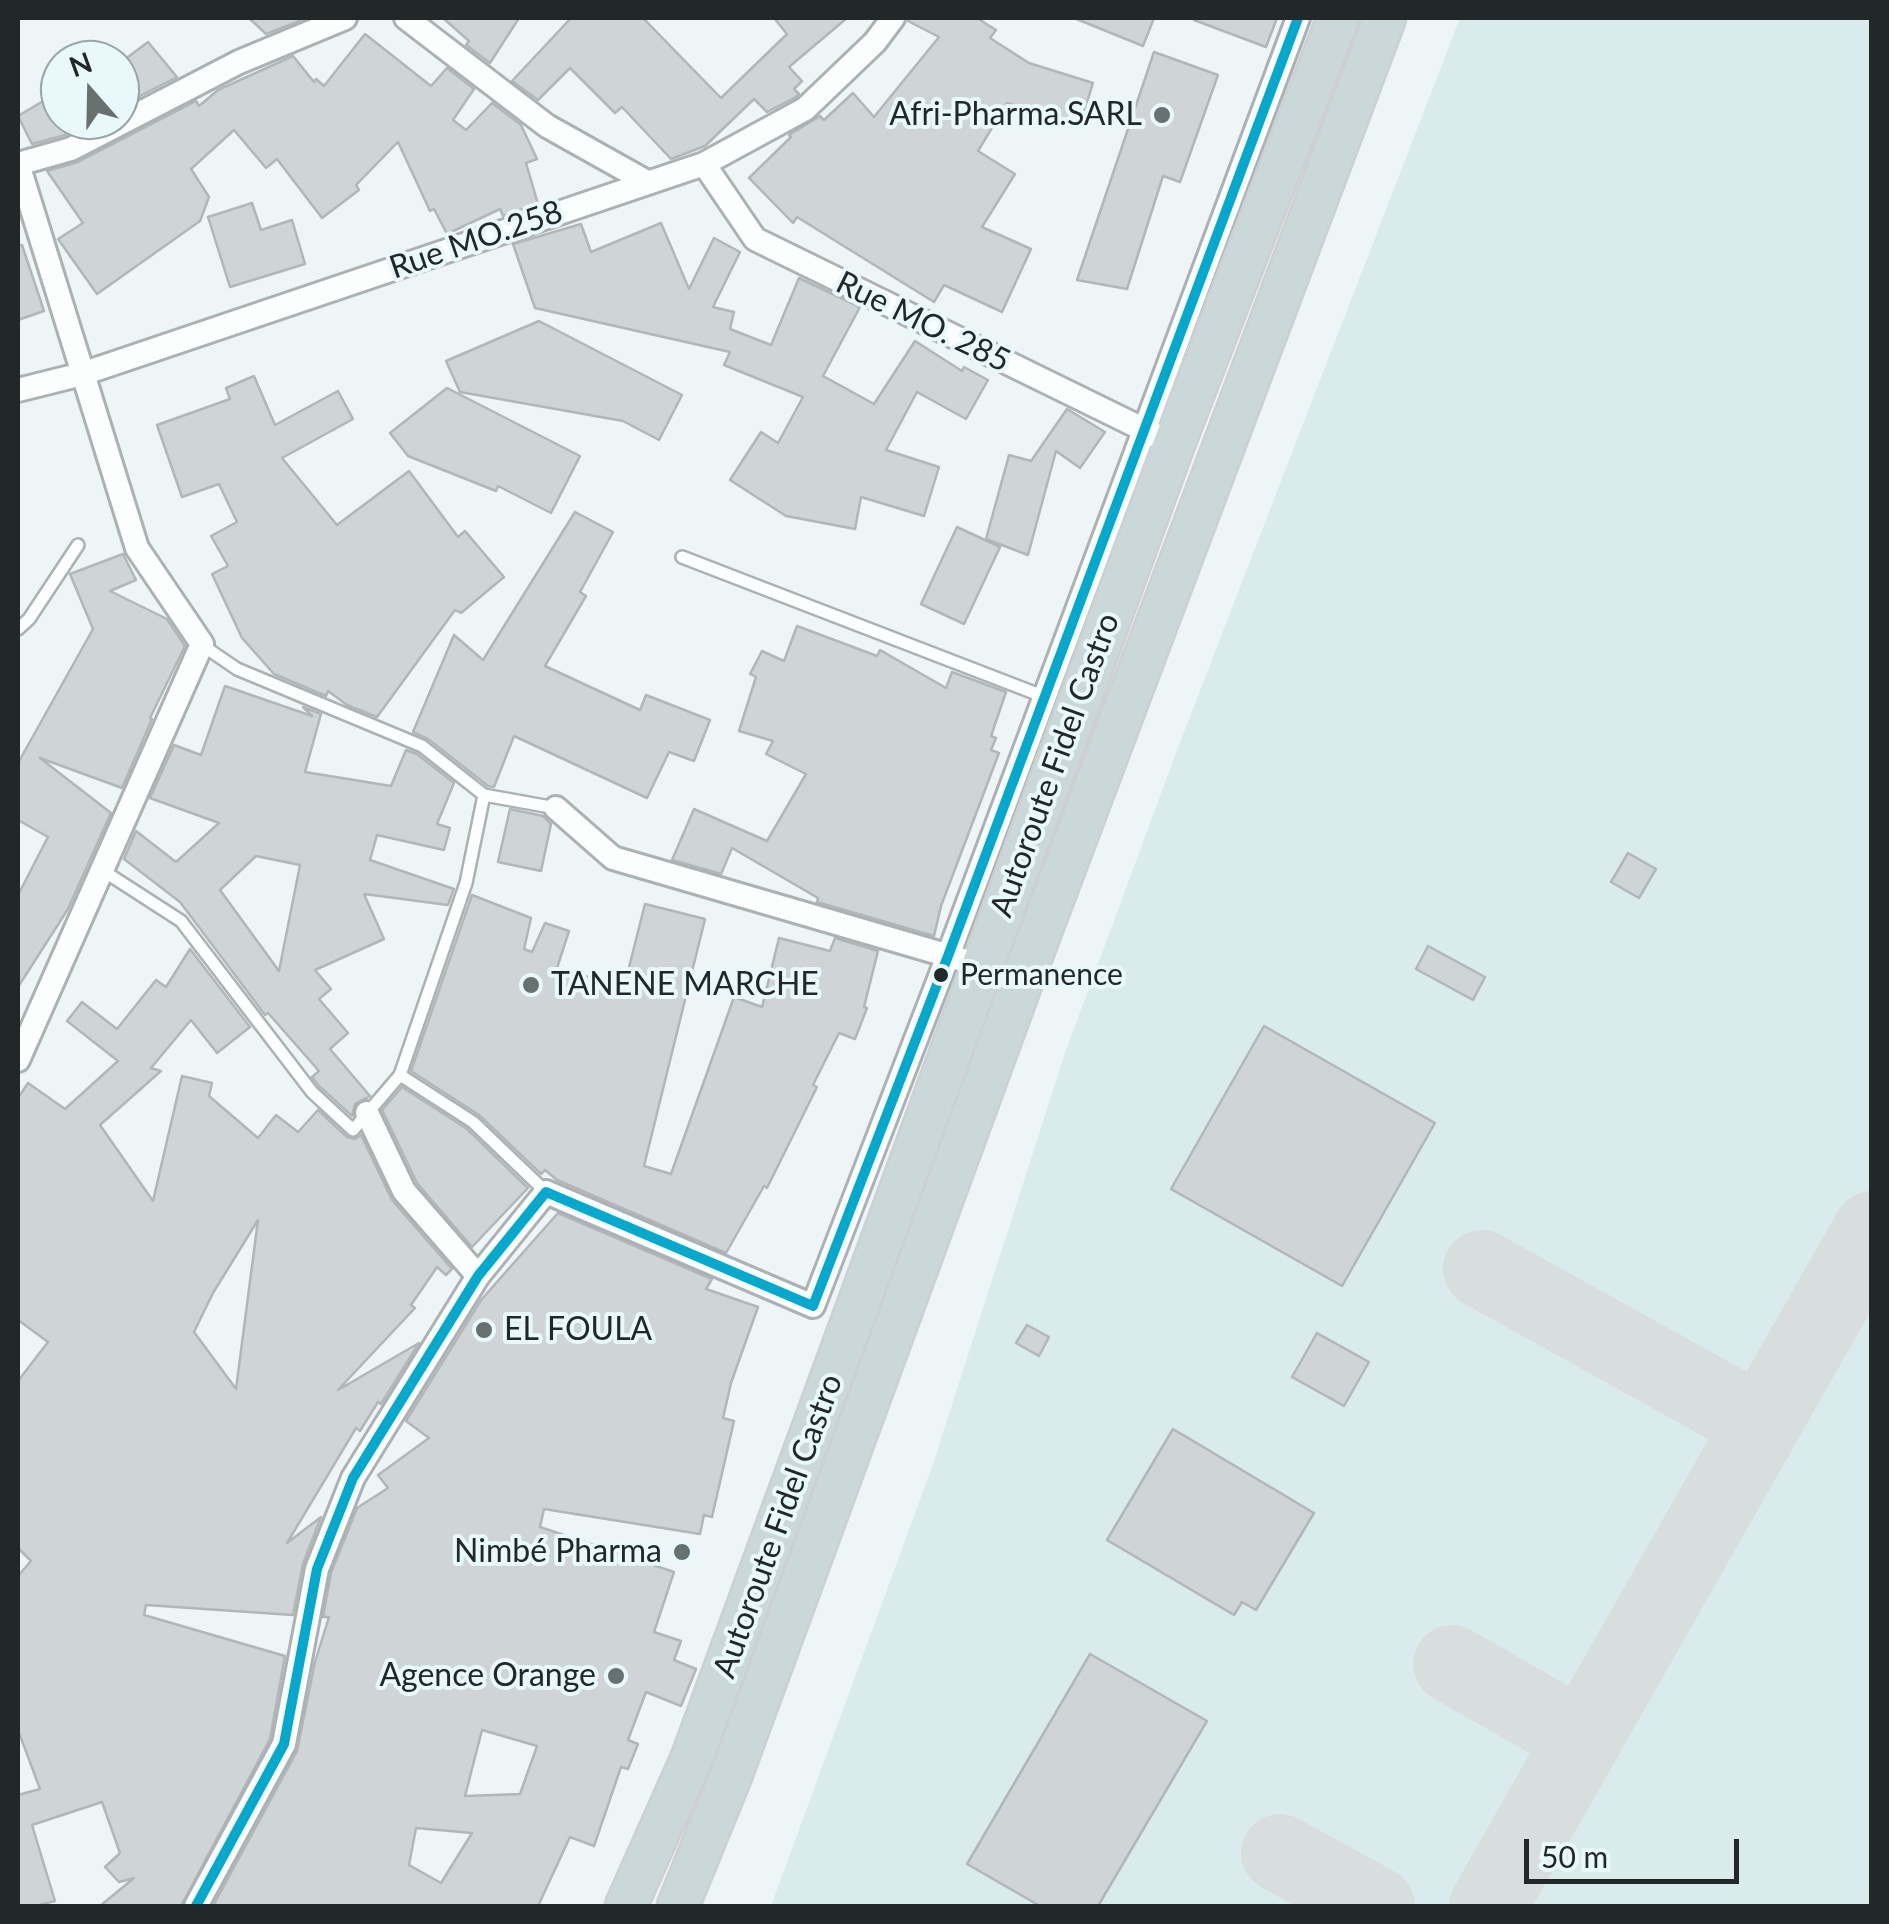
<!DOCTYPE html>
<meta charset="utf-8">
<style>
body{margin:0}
#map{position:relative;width:1889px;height:1924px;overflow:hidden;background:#edf5f6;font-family:Lato,sans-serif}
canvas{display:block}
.frame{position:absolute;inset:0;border:20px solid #222828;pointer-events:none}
.north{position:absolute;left:40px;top:40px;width:100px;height:100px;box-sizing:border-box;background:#e9f8fa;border:2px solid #99a5a6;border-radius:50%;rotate:340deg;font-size:28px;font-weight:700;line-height:40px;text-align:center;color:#222828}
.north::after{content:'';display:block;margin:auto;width:35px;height:45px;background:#697070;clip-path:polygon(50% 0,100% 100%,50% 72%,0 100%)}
.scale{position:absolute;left:1524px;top:1839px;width:215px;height:45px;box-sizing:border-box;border:5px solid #222828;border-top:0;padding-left:12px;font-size:30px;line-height:35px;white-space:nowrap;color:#222828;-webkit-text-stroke:8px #e9f8fa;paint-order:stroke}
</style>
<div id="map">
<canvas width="1889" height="1924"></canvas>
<div class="frame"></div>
<div class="north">N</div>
<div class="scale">50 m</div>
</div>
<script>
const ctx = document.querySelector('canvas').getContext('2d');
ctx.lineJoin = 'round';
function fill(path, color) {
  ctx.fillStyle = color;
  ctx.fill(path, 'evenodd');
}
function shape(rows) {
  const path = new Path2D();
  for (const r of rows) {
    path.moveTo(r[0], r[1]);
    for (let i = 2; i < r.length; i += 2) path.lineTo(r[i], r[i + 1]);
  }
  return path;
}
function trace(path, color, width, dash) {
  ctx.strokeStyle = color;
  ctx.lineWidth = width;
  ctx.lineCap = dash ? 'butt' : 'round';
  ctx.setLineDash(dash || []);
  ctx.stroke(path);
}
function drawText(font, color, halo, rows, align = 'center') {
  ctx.font = font + ' Lato,sans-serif';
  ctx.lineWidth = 8;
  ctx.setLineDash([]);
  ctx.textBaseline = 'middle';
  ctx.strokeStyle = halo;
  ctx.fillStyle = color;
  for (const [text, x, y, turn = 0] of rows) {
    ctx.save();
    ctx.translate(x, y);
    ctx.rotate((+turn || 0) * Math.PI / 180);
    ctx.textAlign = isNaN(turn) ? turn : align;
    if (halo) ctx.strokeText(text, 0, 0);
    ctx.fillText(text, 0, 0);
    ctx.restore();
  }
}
fill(shape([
 [1460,18,1871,18,1871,1906,771,1906,932,1467,1065,1053,1179,745]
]), '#daebed');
trace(shape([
 [1482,1269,1761,1424],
 [1452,1664,1583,1739],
 [1280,1853,1376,1906],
 [1488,1906,1872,1230]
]), '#d8dede', 78);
const building = shape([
 [249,18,307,18,266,34,249,18],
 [443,18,519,18,490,63,466,45,469,41,443,18],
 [571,18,643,18,721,98,787,34,774,18,847,18,789,67,802,81,794,89,799,94,796,97,767,112,754,99,705,146,671,159,622,107,615,113,570,68,538,100,512,81,571,18],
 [908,18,977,18,996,30,990,38,1029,63,1093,83,1080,125,1007,103,978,151,1015,174,982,227,1031,249,1002,312,944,285,934,302,797,217,793,223,749,178,791,137,789,135,820,116,824,120,853,93,874,117,939,37,908,21,908,18],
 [1074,18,1154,18,1143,46,1074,18],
 [1195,18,1277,18,1266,47,1194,20,1195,18],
 [365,34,431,86,447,68,474,89,453,120,466,130,492,103,521,125,537,159,526,163,538,204,503,216,500,209,447,234,434,209,430,211,398,142,356,185,359,190,322,218,277,159,266,168,234,130,191,169,209,197,200,221,97,294,58,239,83,223,47,171,78,162,196,101,199,106,218,90,293,56,314,82,316,79,324,86,365,34],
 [148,42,177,77,130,101,120,89,120,63,148,42],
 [1154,52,1218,75,1180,182,1163,176,1127,289,1077,280,1154,52],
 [60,91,60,120,94,120,65,135,32,144,18,116,60,91],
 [252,203,261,230,292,220,305,264,230,287,208,217,252,203],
 [661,223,689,289,714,238,740,252,713,307,734,312,730,329,771,345,799,278,860,307,823,376,874,404,915,341,962,371,964,367,988,380,966,419,917,392,886,450,939,467,924,516,861,497,855,529,786,516,730,480,761,432,778,443,803,397,724,365,730,352,535,308,513,244,581,224,591,252,661,223],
 [18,245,22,245,44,311,18,320,18,245],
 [539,321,682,395,659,440,623,421,460,392,446,361,539,321],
 [254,376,275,425,338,391,353,419,282,458,337,525,409,471,458,537,465,531,504,577,461,613,455,610,377,717,347,705,328,691,326,696,274,674,242,638,212,574,228,566,211,536,237,522,219,484,182,497,157,425,230,399,226,388,254,376],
 [447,388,580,456,551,513,498,486,496,491,408,456,390,433,447,388],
 [1067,409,1105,432,1080,468,1056,451,1028,555,986,539,1009,455,1031,461,1067,409],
 [575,512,613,532,580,592,586,596,545,666,640,710,646,695,710,720,694,761,669,752,647,798,514,736,494,787,488,786,428,739,413,732,454,635,483,660,575,512],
 [957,527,1000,547,964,624,921,604,957,527],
 [123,554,136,580,110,591,167,619,185,646,150,718,152,719,122,788,40,758,111,813,68,909,18,987,18,895,48,837,18,820,18,763,93,629,70,574,123,554],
 [797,626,877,656,880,650,946,688,952,672,1006,692,991,736,996,738,991,750,999,753,941,906,934,936,817,902,818,898,732,848,721,874,672,860,694,809,767,841,806,774,766,754,773,741,739,731,756,677,750,674,762,651,784,661,797,626],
 [225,686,312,716,303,707,321,714,305,772,391,786,406,750,417,754,454,783,437,824,450,828,444,850,377,835,370,860,454,889,448,905,364,894,384,939,315,970,331,989,319,999,348,1033,330,1049,370,1096,355,1104,352,1116,319,1086,312,1077,319,1071,268,1013,265,1015,180,902,124,859,136,831,176,862,219,823,150,798,174,745,201,755,225,686],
 [256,856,300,865,279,971,220,890,256,856],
 [510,809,543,816,551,824,541,871,498,862,510,809],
 [1628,853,1656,869,1639,898,1611,882,1628,853],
 [472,895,531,918,524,949,532,952,545,923,569,931,557,968,624,987,645,904,705,919,644,1166,671,1174,734,997,762,1007,779,938,830,951,835,938,878,951,864,1007,867,1008,855,1039,839,1033,813,1085,817,1087,767,1188,764,1186,726,1253,557,1180,545,1170,541,1174,479,1115,411,1071,472,895],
 [1428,946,1485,977,1473,1000,1416,969,1428,946],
 [190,949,250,1027,217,1053,191,1020,151,1068,161,1071,100,1125,153,1201,182,1076,212,1083,209,1096,258,1138,276,1115,298,1132,318,1110,347,1137,355,1139,361,1135,392,1200,452,1269,446,1275,437,1267,411,1305,415,1308,338,1390,419,1343,381,1404,378,1402,360,1431,356,1428,287,1543,321,1517,303,1564,293,1615,146,1605,144,1615,285,1656,270,1739,181,1906,100,1906,134,1878,119,1882,105,1867,120,1853,102,1802,32,1825,55,1901,35,1906,18,1906,18,1795,40,1789,18,1730,18,1576,31,1561,18,1548,18,1381,48,1342,18,1320,18,1098,28,1083,65,1109,118,1061,67,1021,82,1002,117,1029,156,980,166,987,190,949],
 [258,1220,236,1389,194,1332,213,1293,258,1220],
 [1264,1026,1435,1123,1342,1286,1171,1189,1264,1026],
 [402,1087,467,1129,528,1188,472,1247,417,1183,382,1110,402,1087],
 [558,1213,712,1279,706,1289,758,1307,731,1383,723,1418,734,1421,712,1517,704,1515,700,1534,544,1509,540,1527,674,1572,654,1632,681,1641,674,1660,696,1669,681,1706,646,1692,628,1740,638,1744,628,1769,621,1767,594,1846,570,1837,538,1906,213,1906,297,1751,315,1662,329,1617,323,1617,331,1573,357,1508,388,1488,378,1475,429,1438,406,1421,481,1300,558,1213],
 [482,1730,537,1746,520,1794,465,1796,482,1730],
 [416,1828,472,1833,441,1883,409,1865,416,1828],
 [1027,1325,1049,1337,1039,1356,1016,1343,1027,1325],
 [1317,1333,1369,1362,1344,1406,1292,1377,1317,1333],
 [1173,1429,1314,1513,1256,1610,1242,1602,1234,1615,1107,1540,1173,1429],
 [1090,1654,1207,1721,1098,1906,1040,1906,967,1864,1090,1654]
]);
fill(building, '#cfd5d6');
trace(building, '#b1b7b8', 2.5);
const lane = shape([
 [682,557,1045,697],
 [18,629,29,619,78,545],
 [202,645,237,669,422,746,484,795,556,808],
 [484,795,466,883,400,1075,473,1122,546,1192],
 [102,870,181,921,312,1092,353,1130,400,1075]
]);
const street = shape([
 [406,18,547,126,647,182],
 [18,164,137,548,202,644,18,1060],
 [18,164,71,149,239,62,345,18],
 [704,164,755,239,1157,436],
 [18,390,82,374,704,164,805,109,875,42,893,18],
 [556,808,613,858,963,960],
 [367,1113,404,1191,478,1276],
 [196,1906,284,1744,317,1569,353,1478,478,1276,546,1192,813,1306,948,956,1298,18]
]);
const highway = shape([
 [626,1906,691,1760,1174,444,1338,18],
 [678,1906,731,1776,1023,979,1385,18]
]);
trace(lane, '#acb1b2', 16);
trace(street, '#acb1b2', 28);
trace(highway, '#ccd0d1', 45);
trace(lane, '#fcfefe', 11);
trace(street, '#fcfefe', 22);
trace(highway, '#cad8da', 40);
trace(shape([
 [196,1906,284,1744,317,1569,353,1478,478,1276,546,1192,813,1306,948,956,1298,18]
]), '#00a9ce', 10);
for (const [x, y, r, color] of [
 [1162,115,10,"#697070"],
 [941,975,9,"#222828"],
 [531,985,10,"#697070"],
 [484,1330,10,"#697070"],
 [682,1552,10,"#697070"],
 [616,1676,10,"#697070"]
]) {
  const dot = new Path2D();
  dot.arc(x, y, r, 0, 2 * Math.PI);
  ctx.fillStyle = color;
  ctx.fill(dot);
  trace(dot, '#e9f8fa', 4);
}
drawText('30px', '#222828', '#e9f8fa', [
 ["Permanence",960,975]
], 'left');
drawText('32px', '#222828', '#e9f8fa', [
 ["Afri-Pharma.SARL",1142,115],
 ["TANENE MARCHE",551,985,"left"],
 ["EL FOULA",504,1330,"left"],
 ["Nimbé Pharma",662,1552],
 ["Agence Orange",596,1676]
], 'right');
drawText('32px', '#222828', '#e9f8fa', [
 ["Rue MO.258",476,240,-19],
 ["Rue MO. 285",923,322,26],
 ["Autoroute Fidel Castro",1055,765,-70],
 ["Autoroute Fidel Castro",778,1526,-70]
]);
</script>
